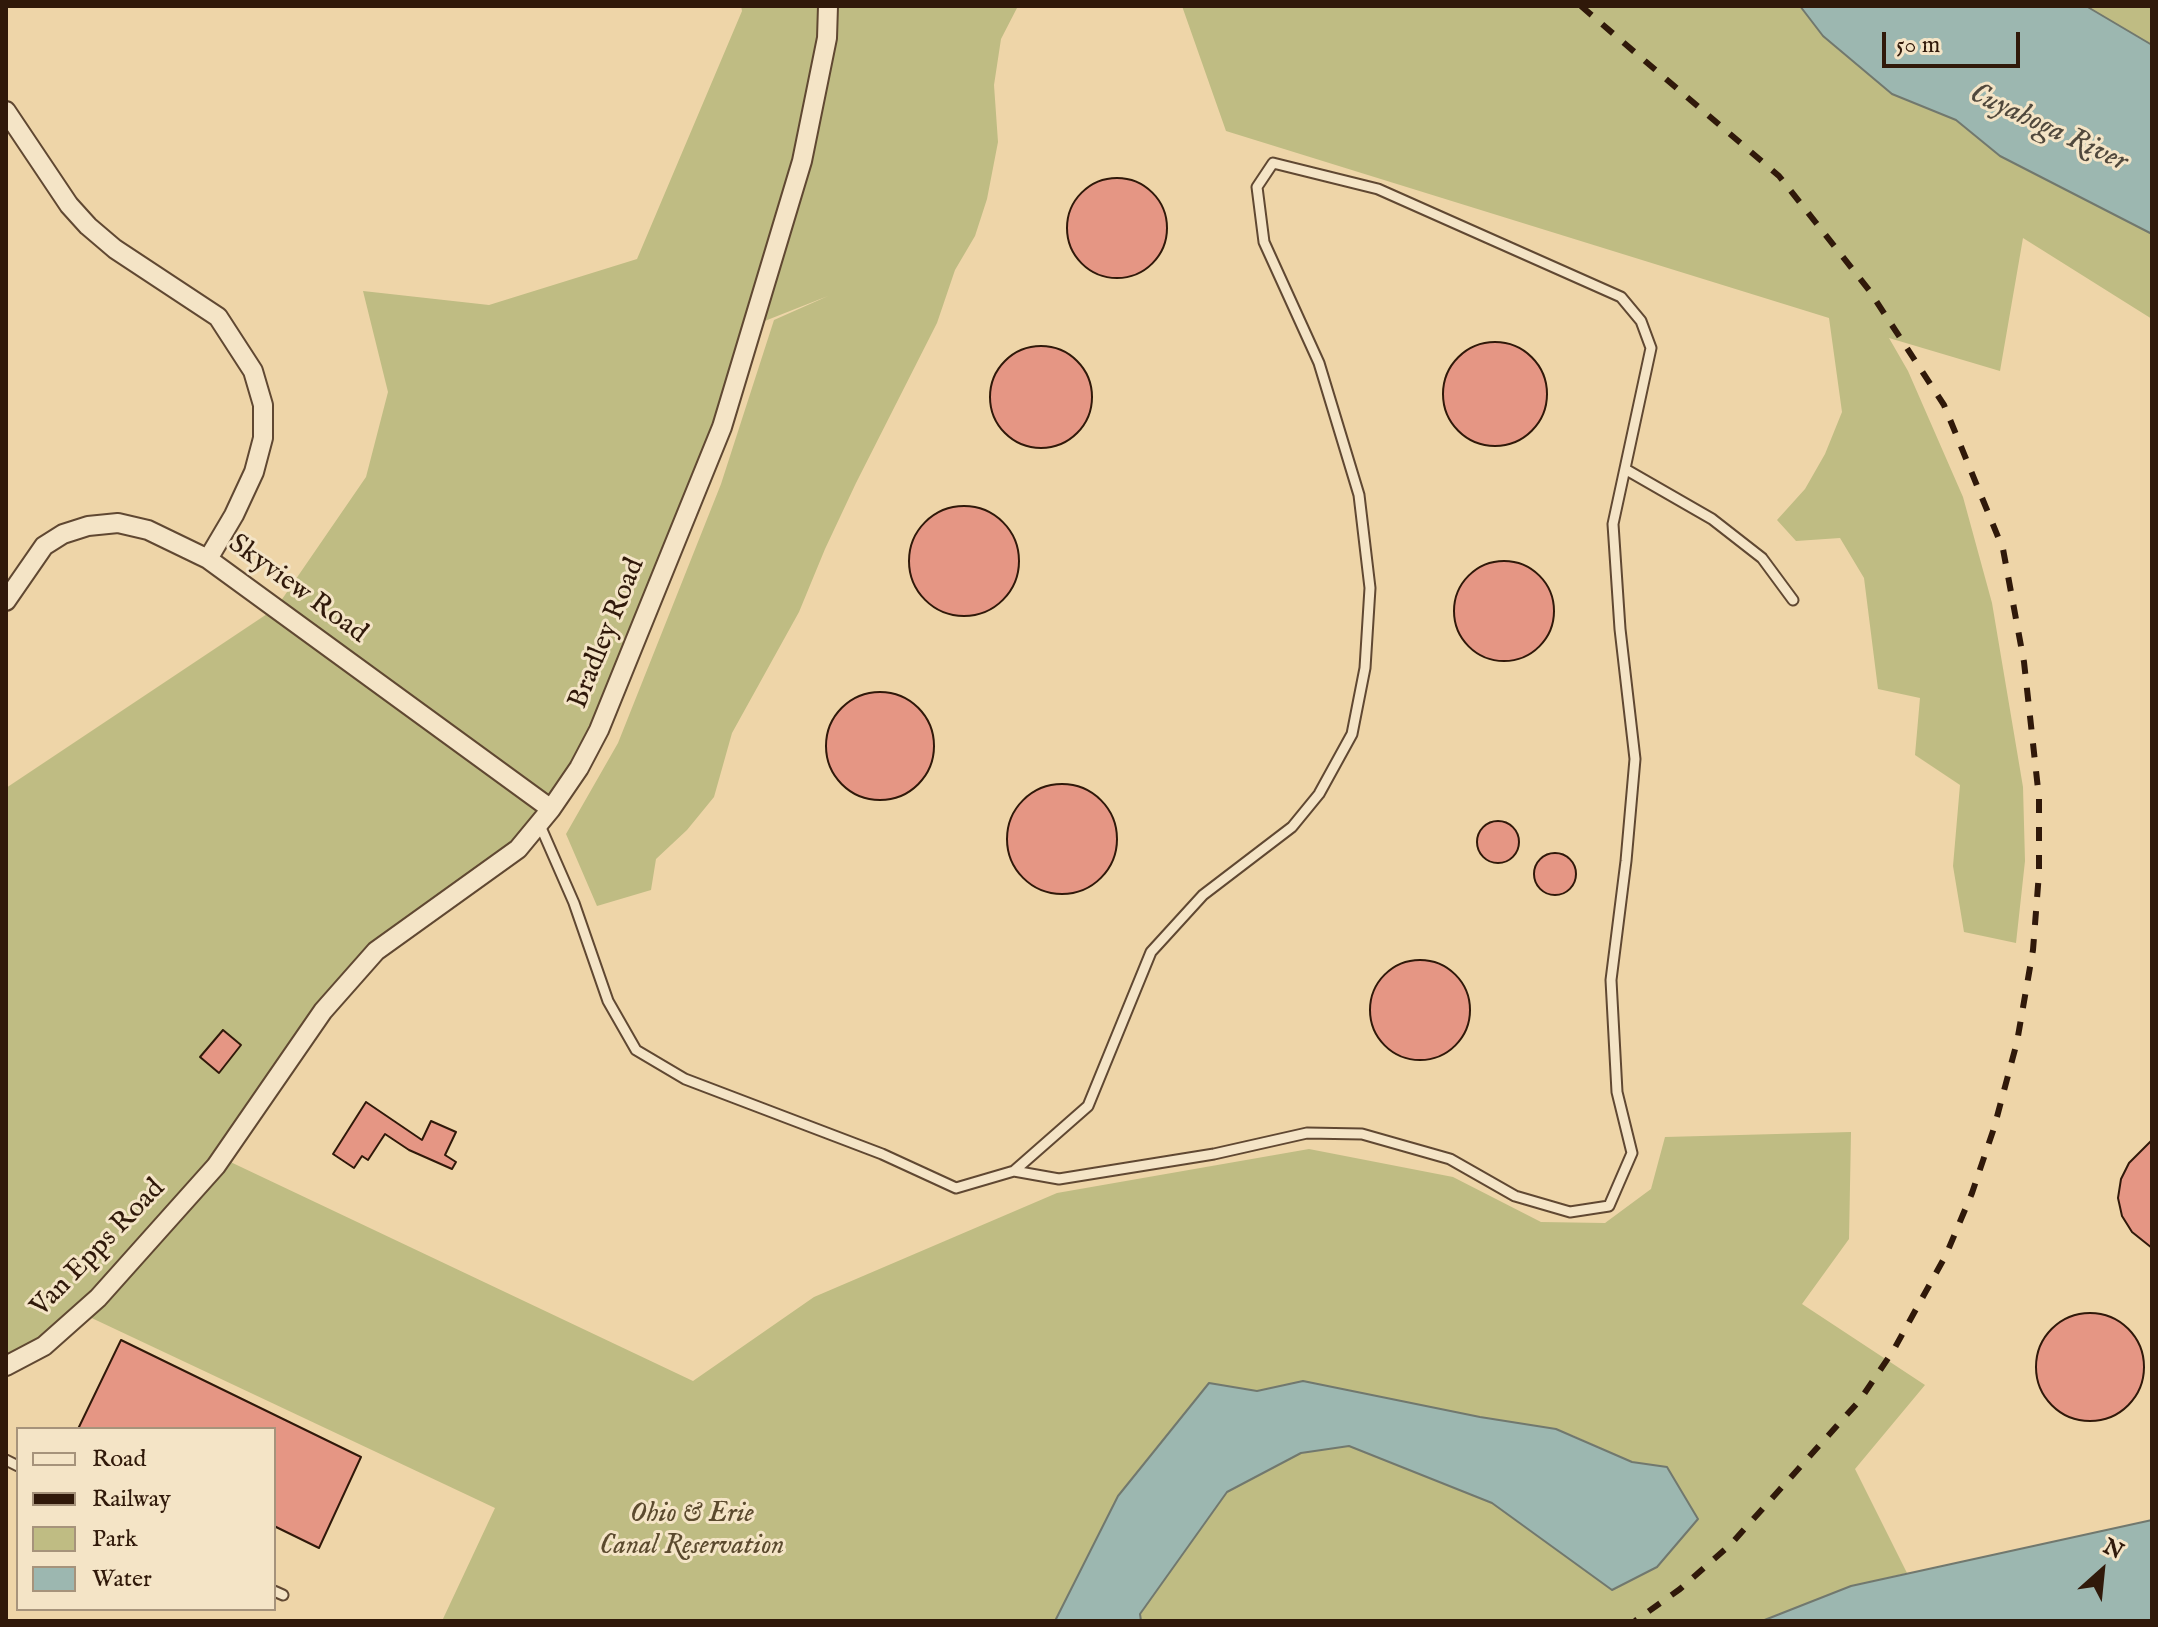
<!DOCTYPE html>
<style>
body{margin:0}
#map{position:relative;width:2158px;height:1627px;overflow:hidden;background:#eed5a8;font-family:"IM FELL English",serif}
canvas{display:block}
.frame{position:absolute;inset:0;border:8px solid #30190a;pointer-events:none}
.legend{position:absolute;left:16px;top:1427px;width:260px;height:184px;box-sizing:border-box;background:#f4e4c6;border:2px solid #a6937b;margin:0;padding:10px 14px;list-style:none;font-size:24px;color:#30190a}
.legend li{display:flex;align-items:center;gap:16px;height:40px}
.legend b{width:40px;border:2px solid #a6937b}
.north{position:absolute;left:2062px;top:1531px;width:80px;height:80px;-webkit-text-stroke:6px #f4e4c6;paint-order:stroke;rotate:27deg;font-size:22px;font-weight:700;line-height:32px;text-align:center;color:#30190a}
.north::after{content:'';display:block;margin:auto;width:28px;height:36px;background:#30190a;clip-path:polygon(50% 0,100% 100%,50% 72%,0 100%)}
.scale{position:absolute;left:1882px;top:32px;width:138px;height:36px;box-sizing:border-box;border:4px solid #30190a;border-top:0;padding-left:10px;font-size:24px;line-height:28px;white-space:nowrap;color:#30190a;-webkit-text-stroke:6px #f4e4c6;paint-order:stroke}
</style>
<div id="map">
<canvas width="2158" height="1627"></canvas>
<div class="frame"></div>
<ul class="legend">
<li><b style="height:10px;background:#f4e4c6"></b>Road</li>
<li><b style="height:10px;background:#30190a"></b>Railway</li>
<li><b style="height:22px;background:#bfbc83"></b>Park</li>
<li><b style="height:22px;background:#9cb7b0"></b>Water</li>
</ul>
<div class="north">N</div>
<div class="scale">50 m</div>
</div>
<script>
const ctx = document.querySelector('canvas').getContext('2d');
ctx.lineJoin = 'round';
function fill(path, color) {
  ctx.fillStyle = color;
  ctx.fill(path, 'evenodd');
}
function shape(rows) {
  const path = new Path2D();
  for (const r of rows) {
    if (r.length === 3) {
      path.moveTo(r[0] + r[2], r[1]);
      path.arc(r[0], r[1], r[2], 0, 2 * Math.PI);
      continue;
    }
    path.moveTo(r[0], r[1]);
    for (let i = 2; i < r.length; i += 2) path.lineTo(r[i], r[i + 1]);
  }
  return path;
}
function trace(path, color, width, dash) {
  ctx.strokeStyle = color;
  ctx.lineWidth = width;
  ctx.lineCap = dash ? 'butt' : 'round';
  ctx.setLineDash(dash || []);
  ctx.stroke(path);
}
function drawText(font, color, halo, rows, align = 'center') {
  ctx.font = font + ' "IM FELL English",serif';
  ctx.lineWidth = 6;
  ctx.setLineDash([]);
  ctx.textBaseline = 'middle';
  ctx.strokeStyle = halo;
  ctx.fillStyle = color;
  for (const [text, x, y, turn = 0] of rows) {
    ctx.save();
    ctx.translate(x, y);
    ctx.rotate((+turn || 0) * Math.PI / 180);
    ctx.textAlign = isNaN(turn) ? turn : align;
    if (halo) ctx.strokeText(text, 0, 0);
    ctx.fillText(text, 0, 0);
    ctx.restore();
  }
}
fill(shape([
 [741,6,1018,6,1001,39,994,85,998,142,987,199,975,236,955,270,937,323,856,483,825,549,799,612,732,733,714,797,687,830,656,859,651,890,597,906,566,834,618,743,721,484,774,320,828,296,752,326,599,730,518,849,376,951,222,1158,693,1381,814,1297,1057,1193,1309,1149,1453,1177,1541,1222,1605,1223,1651,1189,1665,1137,1851,1132,1849,1239,1802,1304,1925,1385,1855,1469,1907,1573,1851,1586,1762,1621,1141,1621,1140,1614,1227,1492,1251,1479,1306,1439,1339,1448,1349,1446,1375,1457,1667,1467,1632,1462,1572,1435,1544,1427,1480,1417,1303,1381,1257,1391,1230,1386,1191,1405,1118,1496,1101,1534,1092,1621,442,1621,495,1508,81,1313,6,1366,6,788,276,608,366,477,388,392,363,291,489,305,637,259,742,11],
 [1182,6,1805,6,1892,94,1956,120,2000,156,2152,234,2152,319,2023,238,2000,371,1889,338,1908,371,1963,497,1992,603,2023,787,2025,861,2016,943,1964,932,1953,866,1960,785,1915,755,1920,698,1878,689,1864,578,1840,538,1796,541,1777,520,1805,489,1825,454,1842,412,1829,318,1226,131],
 [2002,6,2152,6,2152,93]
]), '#bfbc83');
const water = shape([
 [1800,6,2086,6,2152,45,2152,234,2000,156,1956,120,1892,94,1823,36,1800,6],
 [1303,1381,1480,1417,1556,1429,1632,1462,1667,1467,1698,1519,1657,1567,1612,1590,1492,1503,1349,1446,1301,1453,1227,1492,1140,1614,1141,1621,1055,1621,1118,1496,1209,1383,1257,1391,1303,1381],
 [2152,1520,2152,1621,1762,1621,1851,1586,2152,1520]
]);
fill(water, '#9cb7b0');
trace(water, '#71786e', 2);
const building = shape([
 [1117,228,50],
 [1495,394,52],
 [1041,397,51],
 [964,561,55],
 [1504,611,50],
 [880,746,54],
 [1062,839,55],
 [1498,842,21],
 [1555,874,21],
 [1420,1010,50],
 [223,1030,241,1045,219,1073,200,1057,223,1030],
 [366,1102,422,1140,431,1121,456,1132,445,1155,456,1162,452,1169,409,1150,385,1134,368,1160,362,1156,354,1168,333,1154,366,1102],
 [2152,1140,2152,1248,2132,1232,2122,1216,2118,1198,2121,1179,2129,1163,2152,1140],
 [2090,1367,54],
 [121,1340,361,1457,319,1548,274,1526,274,1429,78,1429,121,1340]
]);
fill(building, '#e59684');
trace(building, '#30190a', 2);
const service = shape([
 [1625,469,1712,519,1762,558,1793,600],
 [539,823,574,903,608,1001,636,1050,685,1079,882,1154,956,1188,1014,1171,1088,1106,1151,952,1203,895,1292,827,1319,794,1352,734,1365,668,1370,588,1359,495,1319,363,1264,242,1257,187,1273,163,1378,189,1621,297,1641,321,1651,348,1613,524,1620,629,1635,759,1626,861,1611,980,1617,1092,1632,1153,1609,1206,1570,1212,1515,1196,1450,1159,1362,1134,1307,1133,1214,1154,1059,1179,1014,1171],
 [6,1460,18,1466],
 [274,1591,283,1595]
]);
const minor = shape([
 [6,111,69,205,88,226,115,249,218,317,253,371,263,405,263,438,254,472,234,515,208,559],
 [6,601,44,546,63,534,88,526,118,523,148,530,208,559,551,809],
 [6,1366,44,1346,98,1298,216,1166,323,1011,376,951,518,849,551,809,579,768,599,730,722,427,802,161,827,38,828,6]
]);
trace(service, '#604832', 13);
trace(minor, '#604832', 22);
trace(service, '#f4e4c6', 9);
trace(minor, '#f4e4c6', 18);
trace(shape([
 [1581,6,1779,176,1869,290,1944,405,2003,549,2024,662,2039,798,2039,873,2033,950,2017,1042,1994,1128,1972,1193,1946,1255,1893,1351,1860,1400,1731,1544,1680,1589,1635,1621]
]), '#30190a', 6, [14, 14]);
drawText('28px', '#30190a', '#f4e4c6', [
 ["Skyview Road",297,590,36],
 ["Bradley Road",608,634,-68],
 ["Van Epps Road",99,1249,-46]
]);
drawText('italic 28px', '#5b4a2e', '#f4e4c6', [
 ["Ohio & Erie",692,1515],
 ["Canal Reservation",692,1547]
]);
drawText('italic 30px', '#50483c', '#f4e4c6', [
 ["Cuyahoga River",2048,129,25]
]);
</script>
